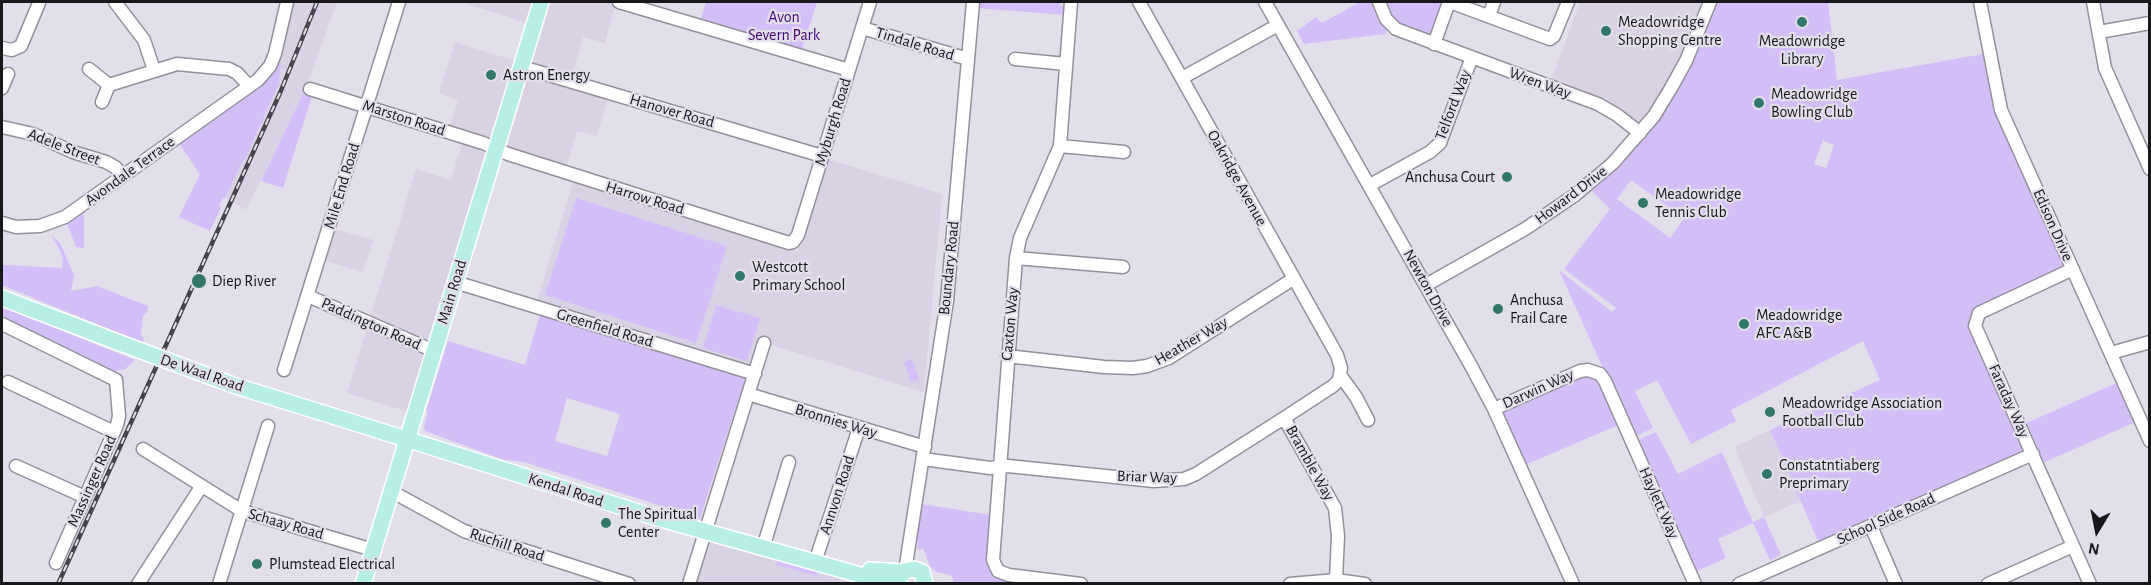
<!DOCTYPE html>
<style>
body{margin:0}
#map{position:relative;width:2151px;height:585px;overflow:hidden;background:#e2deea;font-family:"Alegreya Sans",sans-serif}
canvas{display:block}
.frame{position:absolute;inset:0;border:3px solid #18171b;pointer-events:none}
.north{position:absolute;left:2067px;top:501px;width:60px;height:60px;-webkit-text-stroke:4px #e2deea;paint-order:stroke;rotate:190deg;font-size:16px;font-weight:700;line-height:24px;text-align:center;color:#18171b}
.north::after{content:'';display:block;margin:auto;width:21px;height:27px;background:#18171b;clip-path:polygon(50% 0,100% 100%,50% 72%,0 100%)}
</style>
<div id="map">
<canvas width="2151" height="585"></canvas>
<div class="frame"></div>
<div class="north">N</div>
</div>
<script>
const ctx = document.querySelector('canvas').getContext('2d');
ctx.lineJoin = 'round';
function fill(path, color) {
  ctx.fillStyle = color;
  ctx.fill(path, 'evenodd');
}
function shape(rows) {
  const path = new Path2D();
  for (const r of rows) {
    path.moveTo(r[0], r[1]);
    for (let i = 2; i < r.length; i += 2) path.lineTo(r[i], r[i + 1]);
  }
  return path;
}
function trace(path, color, width, dash) {
  ctx.strokeStyle = color;
  ctx.lineWidth = width;
  ctx.lineCap = dash ? 'butt' : 'round';
  ctx.setLineDash(dash || []);
  ctx.stroke(path);
}
function drawText(font, color, halo, rows, align = 'center') {
  ctx.font = font + ' "Alegreya Sans",sans-serif';
  ctx.lineWidth = 4.5;
  ctx.setLineDash([]);
  ctx.textBaseline = 'middle';
  ctx.strokeStyle = halo;
  ctx.fillStyle = color;
  for (const [text, x, y, turn = 0] of rows) {
    ctx.save();
    ctx.translate(x, y);
    ctx.rotate((+turn || 0) * Math.PI / 180);
    ctx.textAlign = isNaN(turn) ? turn : align;
    if (halo) ctx.strokeText(text, 0, 0);
    ctx.fillText(text, 0, 0);
    ctx.restore();
  }
}
fill(shape([
 [294,2,337,2,303,96,246,210,225,198,243,160,245,160,279,83,281,61],
 [468,2,616,2,605,43,583,37,571,81,609,93,597,136,577,131,565,173,497,150,415,414,347,393,416,169,451,180,464,137,448,132,458,100,439,93,455,42,522,63,534,25,467,4],
 [1580,2,1710,2,1693,45,1640,133,1617,115,1549,86],
 [827,159,942,194,924,392,758,341,750,365,537,301,573,182,798,251],
 [335,229,373,240,363,272,326,261],
 [1770,430,1801,501,1764,517,1734,447],
 [706,533,892,584,689,584]
]), '#d9d2e5');
fill(shape([
 [706,2,817,2,800,56,699,25],
 [977,2,1058,2,1062,6,1067,6,1066,15,976,8],
 [1360,2,1376,2,1388,28,1385,34,1304,44,1297,31,1316,17,1322,23],
 [1379,2,1449,2,1434,44,1396,29],
 [1716,2,1828,2,1837,80,1989,53,1996,95,2073,269,1976,316,2020,426,2123,380,2140,420,2038,465,2033,454,1821,548,1770,430,1880,380,1863,341,1731,410,1736,421,1691,444,1657,380,1635,391,1653,428,1634,437,1600,368,1602,366,1559,270,1612,312,1616,308,1564,269,1610,209,1592,191,1622,164,1651,130,1666,109,1692,64],
 [1824,138,1824,141,1834,145,1826,168,1814,164],
 [1631,180,1684,218,1670,238,1617,199],
 [281,61,279,83,245,160,243,160,225,198,223,198,219,206,221,207,210,231,179,217,200,174,178,142,261,83],
 [303,94,312,96,283,188,261,181],
 [576,198,727,246,696,343,545,295],
 [84,211,84,248,76,247,66,221],
 [51,235,60,243,74,275,71,291,97,286,148,306,147,312,143,316,141,334,144,339,143,343,2,285,2,265,62,268,63,260,61,253],
 [716,305,760,318,747,361,703,348],
 [2,307,135,360,125,369,111,372,2,320],
 [541,312,746,376,700,518,693,519,680,516,674,510,524,462,504,460,425,431,424,427,428,412,426,411,448,341,525,365],
 [567,398,620,414,607,456,555,441],
 [912,359,919,379,911,382,904,362],
 [1593,371,1623,423,1520,467,1494,409],
 [1656,432,1678,474,1722,452,1753,522,1764,517,1781,555,1770,560,1753,523,1718,539,1726,558,1695,572,1636,441],
 [921,504,991,515,991,566,1047,583,954,583,951,575,936,572,930,566,923,548,918,550,917,535],
 [777,560,818,570,817,576,776,565]
]), '#d4bef8');
const minor = shape([
 [115,2,144,40,154,70],
 [619,2,849,70],
 [1071,2,1060,146,1020,238,1016,258,993,560,998,571,1009,575,1081,584],
 [1265,2,1470,364,1494,409,1573,584],
 [1379,2,1386,19,1396,29,1598,104,1617,115,1640,133],
 [1450,2,1550,39,1554,36,1568,2],
 [1980,2,2001,110,2150,441],
 [2093,2,2105,68,2150,169],
 [1489,16,1494,2],
 [862,28,968,59],
 [2099,32,2150,23],
 [1434,44,1449,2],
 [2,48,12,50,21,46,39,3],
 [1015,59,1066,64],
 [522,67,822,156],
 [89,69,109,85],
 [1182,78,1278,25],
 [2,88,8,74],
 [310,89,483,143,508,154,789,243,793,242,798,235,870,2],
 [102,102,109,85,177,64,229,69,237,73,249,86],
 [2,127,33,134,73,152,106,162,115,167,123,176],
 [1060,146,1124,152],
 [1370,185,1430,152,1440,143,1472,57],
 [2,223,16,227,40,226,65,217,258,80,270,66,275,54,287,2],
 [1016,258,1123,267],
 [2073,269,1979,313,1975,326,2090,584],
 [455,282,755,374],
 [1426,285,1525,229,1575,195,1613,163,1654,116,1671,88,1686,61,1710,2],
 [308,296,434,351],
 [2,324,116,380,119,416,117,425,56,563],
 [2111,353,2150,342],
 [1007,356,1104,367,1133,368,1147,366,1169,358,1293,279],
 [284,370,399,2],
 [1340,375,1356,397,1368,420],
 [8,382,114,432],
 [748,394,925,447],
 [1494,409,1580,371,1588,370,1600,374,1605,381,1695,584],
 [1284,418,1335,508,1338,536,1336,580],
 [143,449,242,511,373,550],
 [923,459,990,468,1008,466,1154,481,1184,479,1196,474,1284,418,1333,386,1339,380,1341,368,1337,355,1139,2],
 [16,466,85,497],
 [391,493,400,496,464,531,629,584],
 [1871,526,1896,584],
 [763,548,789,462],
 [815,562,859,428],
 [905,571,947,301,973,2],
 [138,584,201,487],
 [219,584,268,426],
 [689,584,764,343],
 [1290,584,1336,580,1365,584],
 [1739,584,2033,454],
 [1988,584,2073,546]
]);
const major = shape([
 [2,298,120,343],
 [355,423,654,517,892,584],
 [870,570,903,572],
 [899,578,905,571,914,569,922,572,925,584],
 [363,584,541,2]
]);
trace(minor, '#938f9b', 15);
trace(major, '#fff', 18);
trace(minor, '#fff', 12);
trace(major, '#b7eee5', 15);
const rail = shape([
 [58,584,280,93,317,2]
]);
trace(rail, '#46444a', 4.5);
trace(rail, '#e2deea', 2, [7]);
const majorBridge = shape([
 [120,343,233,385,355,423]
]);
trace(majorBridge, '#fff', 18, []);
trace(majorBridge, '#b7eee5', 15);
for (const [x, y, r, color] of [
 [1802,22,6,"#31776c"],
 [1606,31,6,"#31776c"],
 [491,75,6,"#31776c"],
 [1759,103,6,"#31776c"],
 [1507,177,6,"#31776c"],
 [1643,203,6,"#31776c"],
 [740,276,6,"#31776c"],
 [199,281,8,"#31776c"],
 [1498,309,6,"#31776c"],
 [1744,324,6,"#31776c"],
 [1770,412,6,"#31776c"],
 [1767,474,6,"#31776c"],
 [606,523,6,"#31776c"],
 [257,564,6,"#31776c"]
]) {
  const dot = new Path2D();
  dot.arc(x, y, r, 0, 2 * Math.PI);
  ctx.fillStyle = color;
  ctx.fill(dot);
  trace(dot, '#e2deea', 2);
}
drawText('16px', '#430972', '#e2deea', [
 ["Avon",784,17],
 ["Severn Park",784,35]
]);
drawText('16px', '#18171b', '#e2deea', [
 ["Meadowridge",1618,22],
 ["Shopping Centre",1618,40],
 ["Meadowridge",1802,41,"center"],
 ["Library",1802,59,"center"],
 ["Astron Energy",503,75],
 ["Meadowridge",1771,94],
 ["Bowling Club",1771,112],
 ["Anchusa Court",1495,177,"right"],
 ["Meadowridge",1655,194],
 ["Tennis Club",1655,212],
 ["Westcott",752,267],
 ["Primary School",752,285],
 ["Diep River",212,281],
 ["Anchusa",1510,300],
 ["Frail Care",1510,318],
 ["Meadowridge",1756,315],
 ["AFC A&B",1756,333],
 ["Meadowridge Association",1782,403],
 ["Football Club",1782,421],
 ["Constatntiaberg",1779,465],
 ["Preprimary",1779,483],
 ["The Spiritual",618,514],
 ["Center",618,532],
 ["Plumstead Electrical",269,564]
], 'left');
drawText('16px', '#18171b', '#e2deea', [
 ["Tindale Road",915,44,17],
 ["Wren Way",1540,83,20],
 ["Telford Way",1453,105,-69],
 ["Hanover Road",672,111,16],
 ["Marston Road",404,118,18],
 ["Myburgh Road",833,122,-73],
 ["Adele Street",64,147,21],
 ["Avondale Terrace",130,171,-36],
 ["Oakridge Avenue",1237,178,61],
 ["Mile End Road",342,186,-73],
 ["Howard Drive",1571,195,-37],
 ["Harrow Road",645,198,17],
 ["Edison Drive",2053,225,66],
 ["Boundary Road",949,268,-84],
 ["Newton Drive",1428,288,61],
 ["Main Road",452,292,-73],
 ["Paddington Road",371,324,24],
 ["Caxton Way",1010,324,-85],
 ["Greenfield Road",605,328,17],
 ["Heather Way",1191,341,-30],
 ["De Waal Road",202,373,19],
 ["Darwin Way",1538,389,-24],
 ["Faraday Way",2009,401,66],
 ["Bronnies Way",836,421,17],
 ["Bramble Way",1310,463,61],
 ["Briar Way",1147,477,2],
 ["Massinger Road",92,481,-66],
 ["Kendal Road",566,490,18],
 ["Annvon Road",837,495,-72],
 ["Haylett Way",1659,503,66],
 ["School Side Road",1886,519,-24],
 ["Schaay Road",286,524,16],
 ["Ruchill Road",507,545,18]
]);
</script>
